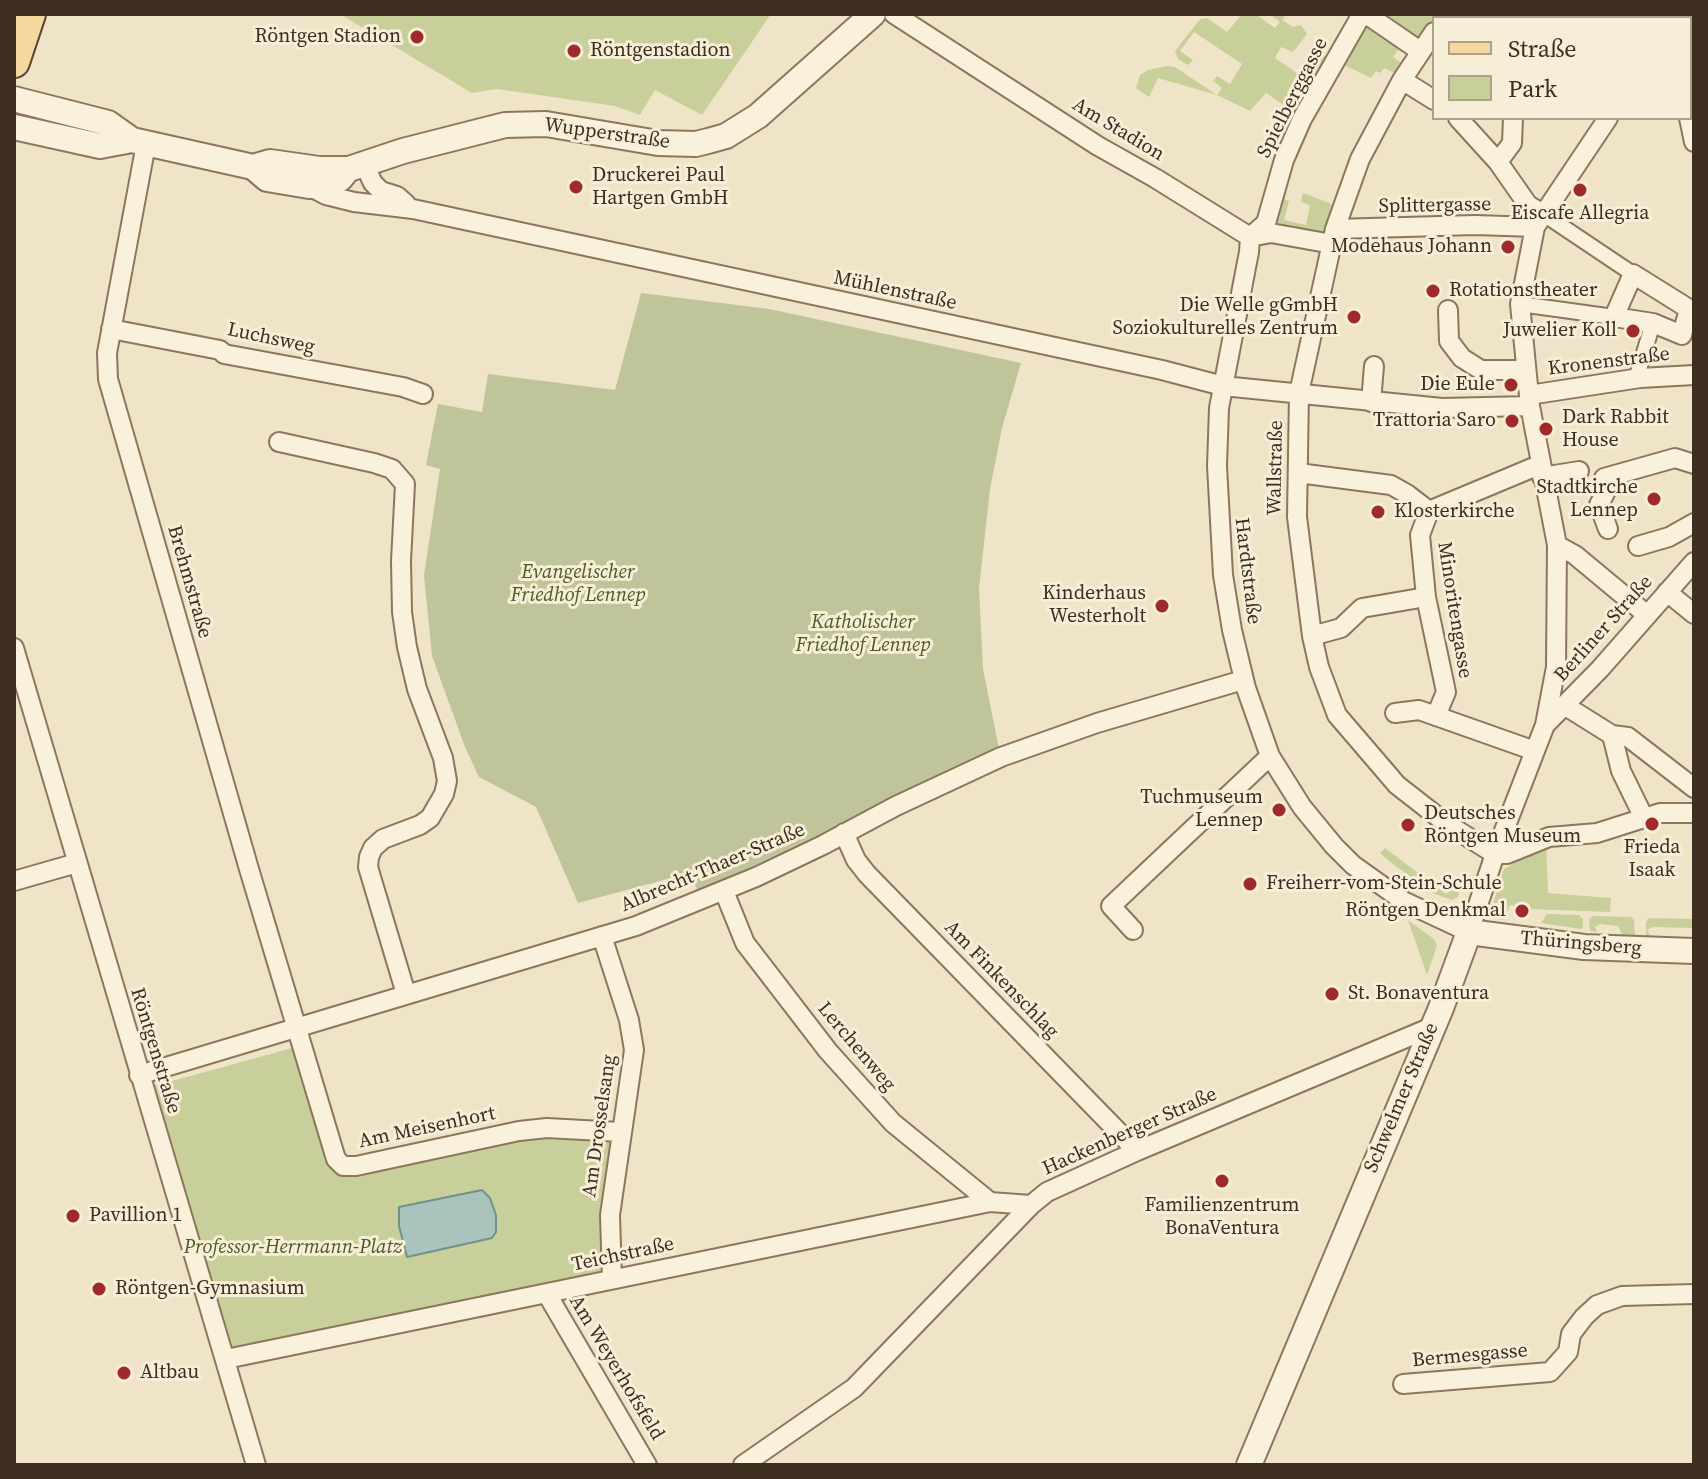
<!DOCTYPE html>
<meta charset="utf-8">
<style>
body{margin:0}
#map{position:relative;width:1708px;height:1479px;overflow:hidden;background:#f0e4c8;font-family:"Source Serif 4",serif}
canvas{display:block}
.frame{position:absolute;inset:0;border:16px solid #3d2e20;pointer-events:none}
.legend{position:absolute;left:1432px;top:16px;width:260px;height:104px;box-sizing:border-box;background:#f7eed8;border:2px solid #ada18e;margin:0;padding:10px 14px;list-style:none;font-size:24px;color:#3d2e20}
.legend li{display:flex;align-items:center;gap:16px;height:40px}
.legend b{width:40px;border:2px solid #ada18e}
</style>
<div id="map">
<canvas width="1708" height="1479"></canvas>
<div class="frame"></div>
<ul class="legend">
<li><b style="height:10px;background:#f3d9a0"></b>Straße</li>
<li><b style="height:22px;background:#c9cf9b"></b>Park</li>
</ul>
</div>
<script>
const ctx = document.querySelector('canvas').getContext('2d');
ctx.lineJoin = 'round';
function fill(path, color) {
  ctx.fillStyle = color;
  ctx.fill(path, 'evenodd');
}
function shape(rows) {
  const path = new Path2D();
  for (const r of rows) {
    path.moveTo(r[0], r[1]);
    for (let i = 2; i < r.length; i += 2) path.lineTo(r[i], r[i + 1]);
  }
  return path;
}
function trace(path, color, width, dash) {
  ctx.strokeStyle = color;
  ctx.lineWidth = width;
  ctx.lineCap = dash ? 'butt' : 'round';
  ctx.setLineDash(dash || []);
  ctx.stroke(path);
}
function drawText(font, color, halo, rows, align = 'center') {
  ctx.font = font + ' "Source Serif 4",serif';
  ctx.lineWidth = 6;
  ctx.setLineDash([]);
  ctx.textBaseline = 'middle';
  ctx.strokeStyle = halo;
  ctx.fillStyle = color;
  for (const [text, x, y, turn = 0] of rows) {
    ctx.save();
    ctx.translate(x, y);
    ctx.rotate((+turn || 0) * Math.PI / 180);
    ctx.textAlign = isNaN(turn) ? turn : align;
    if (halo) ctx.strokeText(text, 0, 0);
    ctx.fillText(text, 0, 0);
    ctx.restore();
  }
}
fill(shape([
 [340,14,771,14,702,115,655,90,640,115,615,106,497,89,472,93],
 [1242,14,1258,16,1275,28,1280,22,1269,14,1280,14,1285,17,1282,20,1293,27,1301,25,1307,34,1293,52,1281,47,1275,58,1301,76,1319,52,1332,62,1298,115,1266,93,1250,111,1217,95,1158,78,1149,97,1136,88,1140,75,1148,70,1167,66,1175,67,1217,95,1222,88,1213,81,1217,76,1230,84,1242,64,1194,32,1180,51,1193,60,1188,65,1178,59,1175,51,1200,19,1207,18,1227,32],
 [1378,14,1445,14,1442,18,1434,18,1434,27,1421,43],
 [1364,20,1405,50,1404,52,1399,49,1393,57,1403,64,1401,76,1384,68,1380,73,1376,71,1371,78,1338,62],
 [1303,193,1332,204,1324,234,1270,224,1277,196,1289,201,1284,220,1306,225,1310,205,1301,202],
 [1546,845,1548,893,1611,898,1610,912,1528,909,1510,905,1503,920,1491,918,1492,907,1504,869],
 [1385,848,1446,894,1450,890,1459,892,1458,897,1452,900,1435,894,1390,862,1380,853],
 [1547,914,1579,915,1583,919,1583,927,1581,929,1541,923],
 [1593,916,1631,917,1634,920,1635,938,1623,936,1618,926,1600,924,1595,927,1597,932,1590,931,1589,919],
 [1649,918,1694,919,1694,928,1652,927,1647,930,1652,939,1646,939,1646,922],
 [1408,920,1434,939,1437,946,1427,975],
 [296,1047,326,1160,336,1171,518,1138,548,1136,612,1139,601,1275,231,1351,150,1087]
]), '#c9cf9b');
fill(shape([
 [641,293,769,309,1021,363,1002,428,990,489,979,588,983,669,999,749,698,892,690,873,578,903,536,807,479,777,465,747,432,656,424,575,440,469,426,465,438,404,482,412,488,374,615,390]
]), '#bfc49a');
const water = shape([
 [482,1190,490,1198,496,1215,496,1232,492,1238,407,1257,399,1226,399,1207,482,1190]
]);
fill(water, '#a9c4bc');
trace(water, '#6f938a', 2);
const pedestrian = shape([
 [1545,215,1633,274],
 [1520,304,1614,317],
 [1636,379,1653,323]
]);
const minor = shape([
 [894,14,1098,146,1155,178,1250,237,1271,233,1332,244],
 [1366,14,1420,51],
 [1497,14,1499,18],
 [1447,18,1453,14],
 [1664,18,1666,14],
 [1681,18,1683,14],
 [1434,32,1402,80,1360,159,1335,229,1299,393,1297,517,1312,636,1319,667,1337,715,1397,785,1447,824,1495,854],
 [1402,80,1434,100],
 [1458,118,1498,162],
 [1513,118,1512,143,1498,162,1528,205,1545,215],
 [1689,118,1694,142],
 [146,144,107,353,108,379,249,869,336,1159,343,1166,356,1166,519,1131,547,1128,620,1132],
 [364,164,373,183,381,191,397,196,406,204],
 [309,186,326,195,354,202,413,209,1162,370,1223,386,1442,408,1530,406],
 [1335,229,1475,225,1535,227],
 [1250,237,1249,252,1219,408,1217,466,1223,575,1232,630,1246,688,1270,756,1302,807,1334,846,1353,865,1405,902,1469,932,1495,854,1545,725,1556,667,1557,545,1530,406,1520,304,1535,227,1608,118],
 [1250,237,1266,223,1284,160,1302,119,1362,14],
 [1633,274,1689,309,1682,335,1653,323,1614,317,1633,274],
 [1448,310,1449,341,1462,358,1481,370,1525,370],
 [111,329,220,350,224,354,403,387,423,394],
 [1529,395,1640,378,1694,375],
 [1371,402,1374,366],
 [279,442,374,463,392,469,405,484,401,561,402,612,407,647,417,689,443,758,447,781,444,794,430,818,420,825,383,839,373,848,369,857,368,867,406,994],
 [1298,473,1391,485,1407,494,1429,511],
 [1542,477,1579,471],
 [1429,511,1420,535,1426,597,1446,692,1436,716],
 [1429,511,1539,465],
 [1608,529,1599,505,1606,491,1604,478,1675,458,1694,464],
 [1557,545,1575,555,1646,614],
 [1638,546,1669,537,1694,523],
 [1667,592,1694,614],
 [1312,636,1341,628,1362,608,1426,597],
 [14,648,256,1465],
 [1564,705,1612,735,1628,737,1694,788],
 [1395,713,1419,710,1535,751],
 [1545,725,1600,669,1694,562],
 [1612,735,1621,771,1644,818],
 [844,833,856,860,867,874,1137,1151],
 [1495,854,1507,854,1549,837,1597,833,1660,813,1694,813],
 [14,881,77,863],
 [724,891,745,943,828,1051,893,1123,990,1202],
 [1133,930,1111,906,1270,756],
 [602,936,629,1020,634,1050,610,1215,612,1279],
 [139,1075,636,926,756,877,823,845,896,806,1001,757,1097,723,1243,680],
 [547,1294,647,1465],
 [226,1359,990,1202,1031,1205],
 [1403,1384,1550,1372,1568,1352,1571,1334,1584,1317,1597,1305,1622,1296,1694,1294],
 [743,1465,854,1388,1031,1205,1047,1192,1137,1151,1432,1027]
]);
const tertiary = shape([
 [14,99,108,123,132,140,253,167,267,179,309,186,340,179,345,173],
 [14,127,100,146,132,140],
 [253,167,270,162,319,169,349,169,403,151,505,125,546,124,658,143,696,144,708,141,726,136,758,116,873,14],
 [1249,1465,1441,1008,1469,932,1584,947,1694,951]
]);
const primary = shape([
 [14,62,30,14]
]);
trace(pedestrian, '#8d765c', 18);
trace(minor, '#8d765c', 22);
trace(tertiary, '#8d765c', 28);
trace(primary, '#5b4430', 34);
trace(pedestrian, '#faf1dc', 14);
trace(minor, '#faf1dc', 18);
trace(tertiary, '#faf1dc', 24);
trace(primary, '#f3d9a0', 30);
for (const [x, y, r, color] of [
 [417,37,8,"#9e2a2b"],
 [574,51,8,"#9e2a2b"],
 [576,187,8,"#9e2a2b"],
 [1580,190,8,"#9e2a2b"],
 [1508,247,8,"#9e2a2b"],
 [1433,291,8,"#9e2a2b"],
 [1354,317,8,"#9e2a2b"],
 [1633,331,8,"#9e2a2b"],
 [1511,385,8,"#9e2a2b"],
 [1512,421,8,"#9e2a2b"],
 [1546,429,8,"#9e2a2b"],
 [1654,499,8,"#9e2a2b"],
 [1378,512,8,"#9e2a2b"],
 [1162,606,8,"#9e2a2b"],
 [1279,810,8,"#9e2a2b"],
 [1652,824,8,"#9e2a2b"],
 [1408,825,8,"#9e2a2b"],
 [1250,884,8,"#9e2a2b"],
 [1522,911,8,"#9e2a2b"],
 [1332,994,8,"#9e2a2b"],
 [1222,1181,8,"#9e2a2b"],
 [73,1216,8,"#9e2a2b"],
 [99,1289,8,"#9e2a2b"],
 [124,1373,8,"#9e2a2b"]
]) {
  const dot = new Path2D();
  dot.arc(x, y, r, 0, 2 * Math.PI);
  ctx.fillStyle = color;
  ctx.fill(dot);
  trace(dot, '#f7eed8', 3);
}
drawText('20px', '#3d2e20', '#f7eed8', [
 ["Röntgen Stadion",401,37,"right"],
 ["Röntgenstadion",590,51],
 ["Druckerei Paul",592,176],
 ["Hartgen GmbH",592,199],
 ["Eiscafe Allegria",1580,214,"center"],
 ["Modehaus Johann",1492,247,"right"],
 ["Rotationstheater",1449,291],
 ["Die Welle gGmbH",1338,306,"right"],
 ["Soziokulturelles Zentrum",1338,329,"right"],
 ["Juwelier Koll",1617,331,"right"],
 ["Die Eule",1495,385,"right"],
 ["Dark Rabbit",1562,418],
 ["House",1562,441],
 ["Trattoria Saro",1496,421,"right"],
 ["Stadtkirche",1638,488,"right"],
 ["Lennep",1638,511,"right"],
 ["Klosterkirche",1394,512],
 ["Kinderhaus",1146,594,"right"],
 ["Westerholt",1146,617,"right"],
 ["Tuchmuseum",1263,798,"right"],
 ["Lennep",1263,821,"right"],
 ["Deutsches",1424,814],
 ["Röntgen Museum",1424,837],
 ["Frieda",1652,848,"center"],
 ["Isaak",1652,871,"center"],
 ["Freiherr-vom-Stein-Schule",1266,884],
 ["Röntgen Denkmal",1506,911,"right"],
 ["St. Bonaventura",1348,994],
 ["Familienzentrum",1222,1206,"center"],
 ["BonaVentura",1222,1229,"center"],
 ["Pavillion 1",89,1216],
 ["Röntgen-Gymnasium",115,1289],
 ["Altbau",140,1373]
], 'left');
drawText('20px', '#3d2e20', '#f7eed8', [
 ["Spielberggasse",1293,98,-63],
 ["Am Stadion",1118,130,31],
 ["Wupperstraße",607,134,8],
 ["Splittergasse",1435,206,-1],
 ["Mühlenstraße",895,291,12],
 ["Luchsweg",271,339,12],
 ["Kronenstraße",1609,362,-7],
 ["Wallstraße",1276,468,-89],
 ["Hardtstraße",1247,571,83],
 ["Brehmstraße",189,582,74],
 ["Minoritengasse",1454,610,81],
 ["Berliner Straße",1604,629,-48],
 ["Albrecht-Thaer-Straße",713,868,-23],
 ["Thüringsberg",1581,944,5],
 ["Am Finkenschlag",1001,980,46],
 ["Lerchenweg",856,1047,50],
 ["Röntgenstraße",155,1051,73],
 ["Schwelmer Straße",1402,1098,-67],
 ["Am Drosselsang",600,1126,-82],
 ["Am Meisenhort",427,1128,-12],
 ["Hackenberger Straße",1130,1132,-24],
 ["Teichstraße",623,1255,-12],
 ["Bermesgasse",1470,1356,-5],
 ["Am Weyerhofsfeld",616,1368,59]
]);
drawText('italic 20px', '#4d5a26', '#f7eed8', [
 ["Evangelischer",578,573],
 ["Friedhof Lennep",578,596],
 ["Katholischer",863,623],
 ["Friedhof Lennep",863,646],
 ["Professor-Herrmann-Platz",293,1248]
]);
</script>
